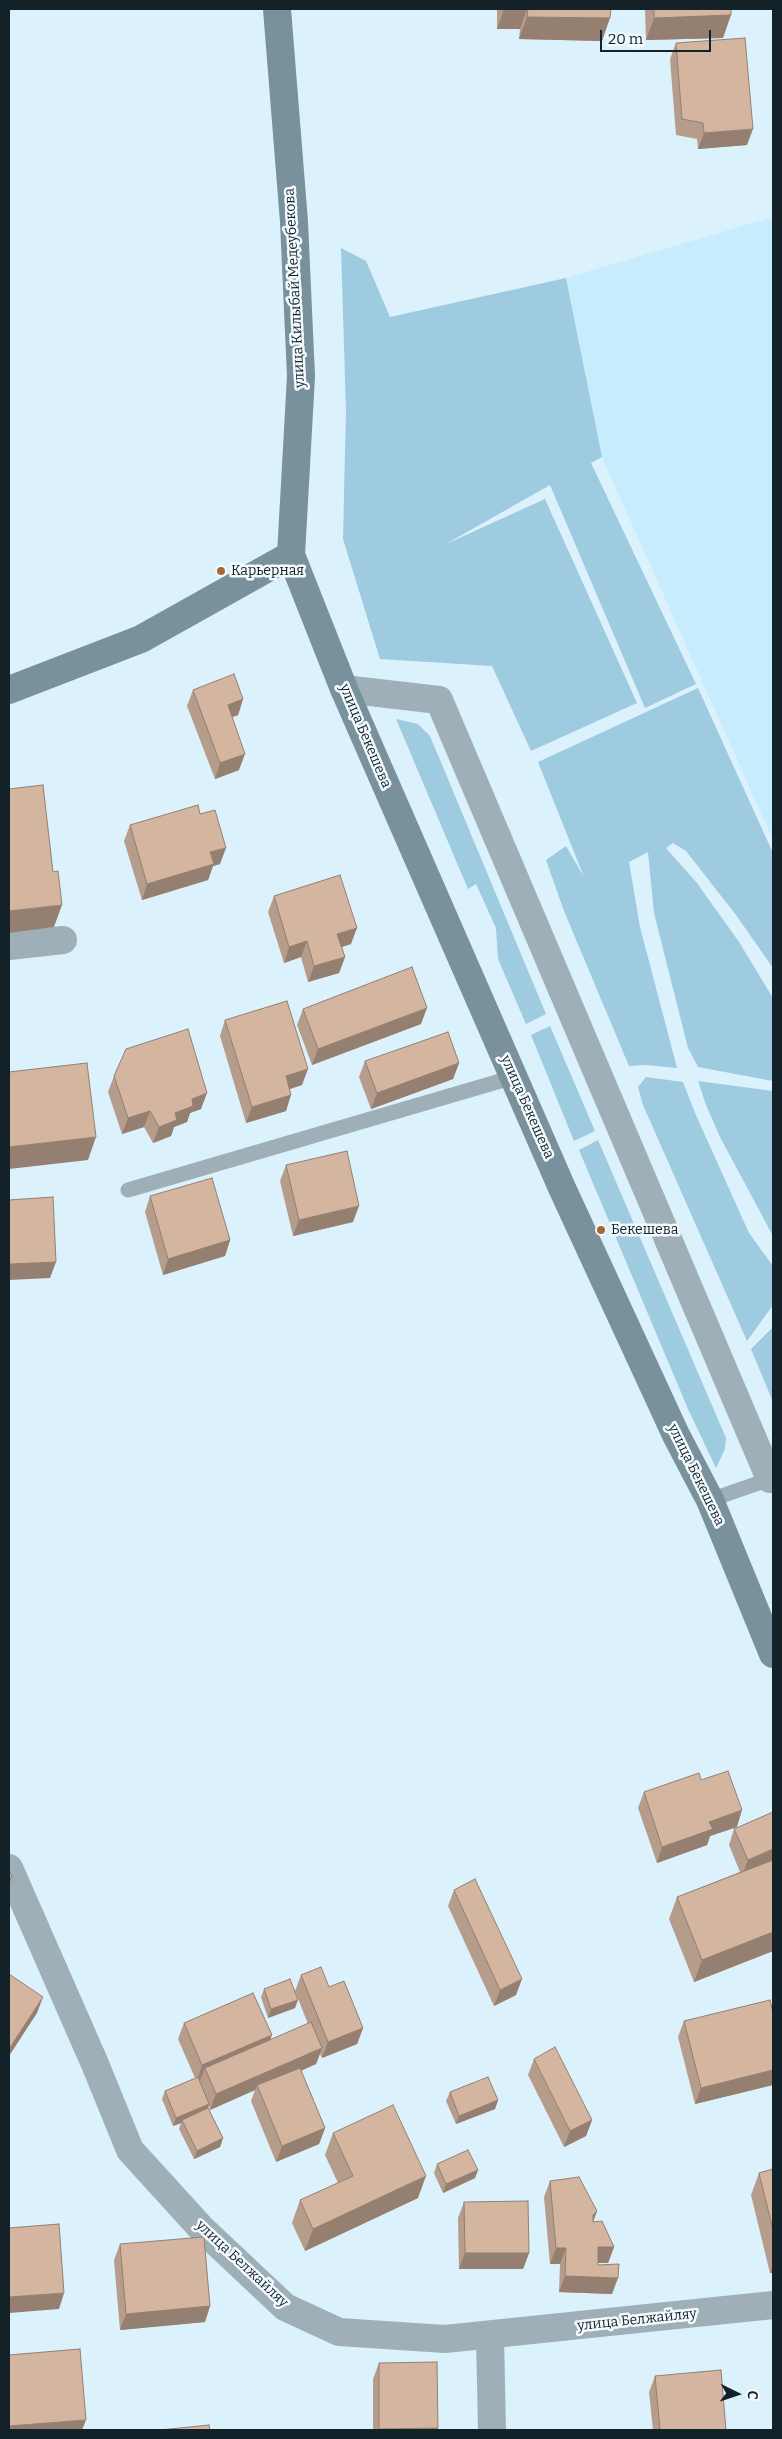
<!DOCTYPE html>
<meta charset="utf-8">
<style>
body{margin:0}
#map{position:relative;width:782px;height:2439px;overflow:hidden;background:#dbf1fc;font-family:Bitter,serif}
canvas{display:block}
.frame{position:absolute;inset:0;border:10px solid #132128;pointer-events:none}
.north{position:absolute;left:712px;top:2369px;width:50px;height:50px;-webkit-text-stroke:4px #f4fbff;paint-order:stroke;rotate:94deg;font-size:14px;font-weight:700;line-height:20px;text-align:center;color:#132128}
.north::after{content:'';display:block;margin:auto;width:18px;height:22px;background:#132128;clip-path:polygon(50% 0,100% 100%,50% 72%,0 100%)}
.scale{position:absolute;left:600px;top:30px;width:111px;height:22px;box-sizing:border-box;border:2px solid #132128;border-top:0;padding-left:6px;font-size:15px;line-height:18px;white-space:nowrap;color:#132128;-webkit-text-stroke:4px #f4fbff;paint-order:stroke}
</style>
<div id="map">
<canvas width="782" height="2439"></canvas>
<div class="frame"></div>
<div class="north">С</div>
<div class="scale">20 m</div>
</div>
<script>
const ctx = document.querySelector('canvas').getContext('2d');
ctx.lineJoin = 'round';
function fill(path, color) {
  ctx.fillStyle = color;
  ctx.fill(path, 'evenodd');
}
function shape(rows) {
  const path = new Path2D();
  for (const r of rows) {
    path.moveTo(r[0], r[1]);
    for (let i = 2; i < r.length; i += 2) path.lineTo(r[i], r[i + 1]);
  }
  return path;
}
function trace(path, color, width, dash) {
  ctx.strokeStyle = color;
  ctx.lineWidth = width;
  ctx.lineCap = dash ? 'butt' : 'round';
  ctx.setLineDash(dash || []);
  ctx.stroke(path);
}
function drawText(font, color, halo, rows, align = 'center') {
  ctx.font = font + ' Bitter,serif';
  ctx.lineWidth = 5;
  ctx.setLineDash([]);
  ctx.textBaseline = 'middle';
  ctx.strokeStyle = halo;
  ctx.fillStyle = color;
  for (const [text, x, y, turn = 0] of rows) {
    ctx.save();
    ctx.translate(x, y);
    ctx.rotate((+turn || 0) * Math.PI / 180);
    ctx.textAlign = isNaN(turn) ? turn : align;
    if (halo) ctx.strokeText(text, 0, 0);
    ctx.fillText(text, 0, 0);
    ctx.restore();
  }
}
fill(shape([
 [773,217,773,840,602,457,566,278]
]), '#c7ecfe');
fill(shape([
 [341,248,366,261,390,317,566,278,602,457,591,463,696,684,645,708,550,485,446,544,545,499,637,703,531,751,492,666,380,659,343,539,346,411],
 [698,688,773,853,773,968,736,915,686,851,673,843,666,848,697,883,739,942,773,998,773,1081,698,1067,688,1048,654,913,648,852,629,862,640,927,677,1068,645,1065,629,1066,564,911,546,860,566,846,584,877,538,762],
 [396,719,418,724,430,736,546,1014,526,1024,498,959,496,928,476,884,468,889],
 [550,1026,595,1131,574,1141,531,1035],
 [646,1077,683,1082,695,1113,749,1233,773,1266,773,1305,747,1341,643,1105,638,1087],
 [698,1081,773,1091,773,1236,720,1137,706,1105],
 [598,1140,726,1438,725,1449,716,1468,688,1409,579,1150],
 [773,1327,773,1402,751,1349]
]), '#9ecbe0');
trace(shape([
 [128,1190,514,1077],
 [710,1500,773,1478]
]), '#9fafb7', 15);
trace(shape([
 [344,689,439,700,770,1479],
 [9,946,63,940],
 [9,1868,95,2064,130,2150,201,2228,285,2307,339,2332,445,2339,773,2305],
 [490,2336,492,2430]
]), '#9fafb7', 28);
trace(shape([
 [277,9,294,222,301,376,291,555,344,689,562,1188,676,1435,710,1500,773,1654],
 [9,690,141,639,291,555]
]), '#79919c', 28);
fill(shape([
 [497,9,611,9,602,41,519,39,520,29,497,29],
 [645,9,731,9,723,38,646,40],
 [676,43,747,145,698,149,697,139,676,135,670,59],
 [193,690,243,699,238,715,232,717,239,770,215,779,187,706],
 [200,814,220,864,213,866,208,880,142,900,124,841,130,825],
 [274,896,351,944,342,947,345,957,339,973,308,982,301,957,284,963,268,912],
 [303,1009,421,1024,312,1065,297,1025],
 [225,1020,302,1085,290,1089,286,1111,246,1123,220,1036],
 [365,1061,459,1063,453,1079,371,1109,359,1077],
 [114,1076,201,1109,190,1113,187,1122,174,1127,171,1136,153,1143,144,1127,122,1134,108,1092],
 [286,1165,353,1222,293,1236,280,1181],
 [150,1196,230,1240,225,1256,163,1275,145,1212],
 [701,1780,737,1827,710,1836,707,1845,657,1863,638,1808,644,1792],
 [773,1812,773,1951,694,1982,669,1919,677,1897,740,1872,729,1845,734,1829],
 [454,1890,516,1995,494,2006,448,1906],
 [301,1975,329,1987,363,2028,357,2044,322,2058,320,2054,316,2064,301,2071,325,2128,319,2144,276,2162,251,2101,255,2090,210,2110,209,2106,208,2108,223,2138,220,2147,194,2159,179,2129,181,2123,173,2126,162,2099,165,2091,195,2078,178,2039,184,2023,270,2040,308,2024,295,1991],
 [264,1989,295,2008,268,2018,261,1997],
 [773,2013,773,2085,695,2104,678,2037,684,2021],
 [534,2059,592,2120,586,2136,564,2147,528,2075],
 [450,2092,498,2100,495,2109,456,2124,446,2101],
 [333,2133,418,2198,305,2251,292,2223,300,2200,338,2183,325,2155],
 [437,2164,478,2170,475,2178,443,2193,434,2173],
 [773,2169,773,2273,770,2273,751,2195,759,2173],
 [550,2181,597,2211,593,2222,614,2247,608,2263,598,2263,598,2265,612,2294,559,2292,560,2264,550,2264,544,2197],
 [464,2202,529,2253,523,2269,459,2269,458,2218],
 [120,2244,210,2306,205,2322,120,2330,114,2260],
 [379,2363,438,2428,437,2430,373,2430,373,2379],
 [655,2376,726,2430,653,2430,649,2392]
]), '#b69c8a');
fill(shape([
 [504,9,527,9,520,29,497,29],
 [731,15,723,38,646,40,654,18],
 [527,17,610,18,602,41,519,39],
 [753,129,747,145,698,149,704,133],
 [243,699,238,715,222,721,228,705],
 [245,754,239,770,215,779,220,763],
 [226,848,220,864,213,866,208,880,142,900,147,884,210,852],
 [62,905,54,927,9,933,9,911],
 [357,928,351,944,332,950,337,934],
 [307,941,301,957,284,963,289,947],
 [345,957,339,973,308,982,314,966],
 [427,1008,421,1024,312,1065,318,1049],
 [459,1063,453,1079,371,1109,377,1093],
 [308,1069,302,1085,280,1092,286,1076],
 [207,1093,201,1109,190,1113,187,1122,174,1127,171,1136,153,1143,159,1127,192,1099],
 [291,1095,286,1111,246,1123,252,1107],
 [150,1111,144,1127,122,1134,128,1118],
 [96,1137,88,1160,9,1169,9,1147],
 [359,1206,353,1222,293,1236,299,1220],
 [230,1240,225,1256,163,1275,168,1259],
 [56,1262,50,1278,9,1280,9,1264],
 [742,1810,737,1827,710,1836,707,1845,657,1863,662,1847,709,1822],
 [773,1849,773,1863,742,1876,748,1860],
 [12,1876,9,1886,9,1880],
 [773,1932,773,1951,694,1982,702,1960],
 [522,1979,516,1995,494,2006,500,1990],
 [43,1997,37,2013,9,2056,9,2049],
 [298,2000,295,2008,268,2018,271,2009],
 [363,2028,357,2044,322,2058,328,2042],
 [272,2035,266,2051,205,2068,200,2080,197,2081,202,2065],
 [322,2048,316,2064,258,2089,257,2085,255,2090,210,2110,216,2094],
 [773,2070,773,2085,695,2104,701,2088],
 [498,2100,495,2109,456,2124,459,2116],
 [209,2104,206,2112,182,2120,181,2123,173,2126,176,2118],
 [592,2120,586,2136,564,2147,570,2131],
 [325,2128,319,2144,276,2162,282,2146],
 [223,2138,220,2147,194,2159,197,2151],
 [478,2170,475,2178,443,2193,446,2184],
 [426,2176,418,2198,305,2251,313,2229],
 [597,2211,591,2227,593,2215],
 [598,2247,614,2247,608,2263,593,2263],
 [556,2248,566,2248,560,2264,550,2264],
 [465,2253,529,2253,523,2269,459,2269],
 [773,2266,773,2273,770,2273],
 [565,2276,618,2278,612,2294,559,2292],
 [64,2293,59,2309,9,2313,9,2297],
 [210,2306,205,2322,120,2330,126,2314],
 [86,2420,82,2430,9,2430,9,2426],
 [438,2428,437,2430,378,2430,379,2429]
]), '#947f70');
const building = shape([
 [528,9,611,9,610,18,527,17,528,9],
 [654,9,731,9,731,15,654,18,654,9],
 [745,38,753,129,704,133,703,123,682,119,676,43,745,38],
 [234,674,243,699,228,705,245,754,220,763,193,690,234,674],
 [43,785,53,872,58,871,62,905,9,911,9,789,43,785],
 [198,805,200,814,215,810,226,848,210,852,214,864,147,884,130,825,198,805],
 [340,875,357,928,337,934,345,957,314,966,307,941,289,947,274,896,340,875],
 [412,967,427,1008,318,1049,303,1009,412,967],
 [287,1001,308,1069,286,1076,291,1095,252,1107,225,1020,287,1001],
 [188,1029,207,1093,192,1099,193,1106,175,1113,177,1120,159,1127,150,1111,128,1118,114,1076,126,1049,188,1029],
 [448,1032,459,1063,377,1093,365,1061,448,1032],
 [87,1063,96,1137,9,1147,9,1072,87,1063],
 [347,1151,359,1206,299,1220,286,1165,347,1151],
 [212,1178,230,1240,168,1259,150,1196,212,1178],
 [53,1197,56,1262,9,1264,9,1200,53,1197],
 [728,1771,742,1810,709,1822,713,1829,662,1847,644,1792,699,1773,701,1780,728,1771],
 [773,1812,773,1849,748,1860,734,1829,773,1812],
 [773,1860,773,1932,702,1960,677,1897,773,1860],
 [9,1871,12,1876,9,1880,9,1871],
 [475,1879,522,1979,500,1990,454,1890,475,1879],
 [321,1967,329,1987,344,1981,363,2028,328,2042,301,1975,321,1967],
 [9,1974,43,1997,9,2049,9,1974],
 [290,1979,298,2000,271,2009,264,1989,290,1979],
 [253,1993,272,2035,202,2065,184,2023,253,1993],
 [770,2000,773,2013,773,2070,701,2088,684,2021,770,2000],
 [311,2022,322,2048,216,2094,205,2068,311,2022],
 [555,2047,592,2120,570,2131,534,2059,555,2047],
 [300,2068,325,2128,282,2146,257,2085,300,2068],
 [198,2077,209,2104,176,2118,165,2091,198,2077],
 [488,2077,498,2100,459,2116,450,2092,488,2077],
 [393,2105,426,2176,313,2229,300,2200,353,2176,333,2133,393,2105],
 [208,2108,223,2138,197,2151,182,2120,208,2108],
 [468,2150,478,2170,446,2184,437,2164,468,2150],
 [773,2169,773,2230,759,2173,773,2169],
 [579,2177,597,2211,593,2215,593,2222,602,2221,614,2247,598,2247,598,2265,619,2264,618,2278,565,2276,566,2248,556,2248,550,2181,579,2177],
 [528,2201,529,2253,465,2253,464,2202,528,2201],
 [59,2224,64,2293,9,2297,9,2228,59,2224],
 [204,2237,210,2306,126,2314,120,2244,204,2237],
 [80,2349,86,2420,9,2426,9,2355,80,2349],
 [437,2362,438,2428,379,2429,379,2363,437,2362],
 [721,2370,726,2430,660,2430,655,2376,721,2370],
 [209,2425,210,2430,160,2430,209,2425]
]);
fill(building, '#d4b5a0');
trace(building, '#947f70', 1);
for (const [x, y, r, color] of [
 [221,571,5,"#a96732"],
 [601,1230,5,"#a96732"]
]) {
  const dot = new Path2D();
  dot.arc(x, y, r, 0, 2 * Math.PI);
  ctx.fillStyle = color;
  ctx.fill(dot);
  trace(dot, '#f4fbff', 2);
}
drawText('14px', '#132128', '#f4fbff', [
 ["улица Килыбай Медеубекова",295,288,-93],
 ["улица Бекешева",365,736,67],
 ["улица Бекешева",527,1107,66],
 ["улица Бекешева",696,1475,64],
 ["улица Белжайляу",242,2264,43],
 ["улица Белжайляу",637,2320,-6]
]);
drawText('14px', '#132128', '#f4fbff', [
 ["Карьерная",231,571],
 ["Бекешева",611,1230]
], 'left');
</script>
